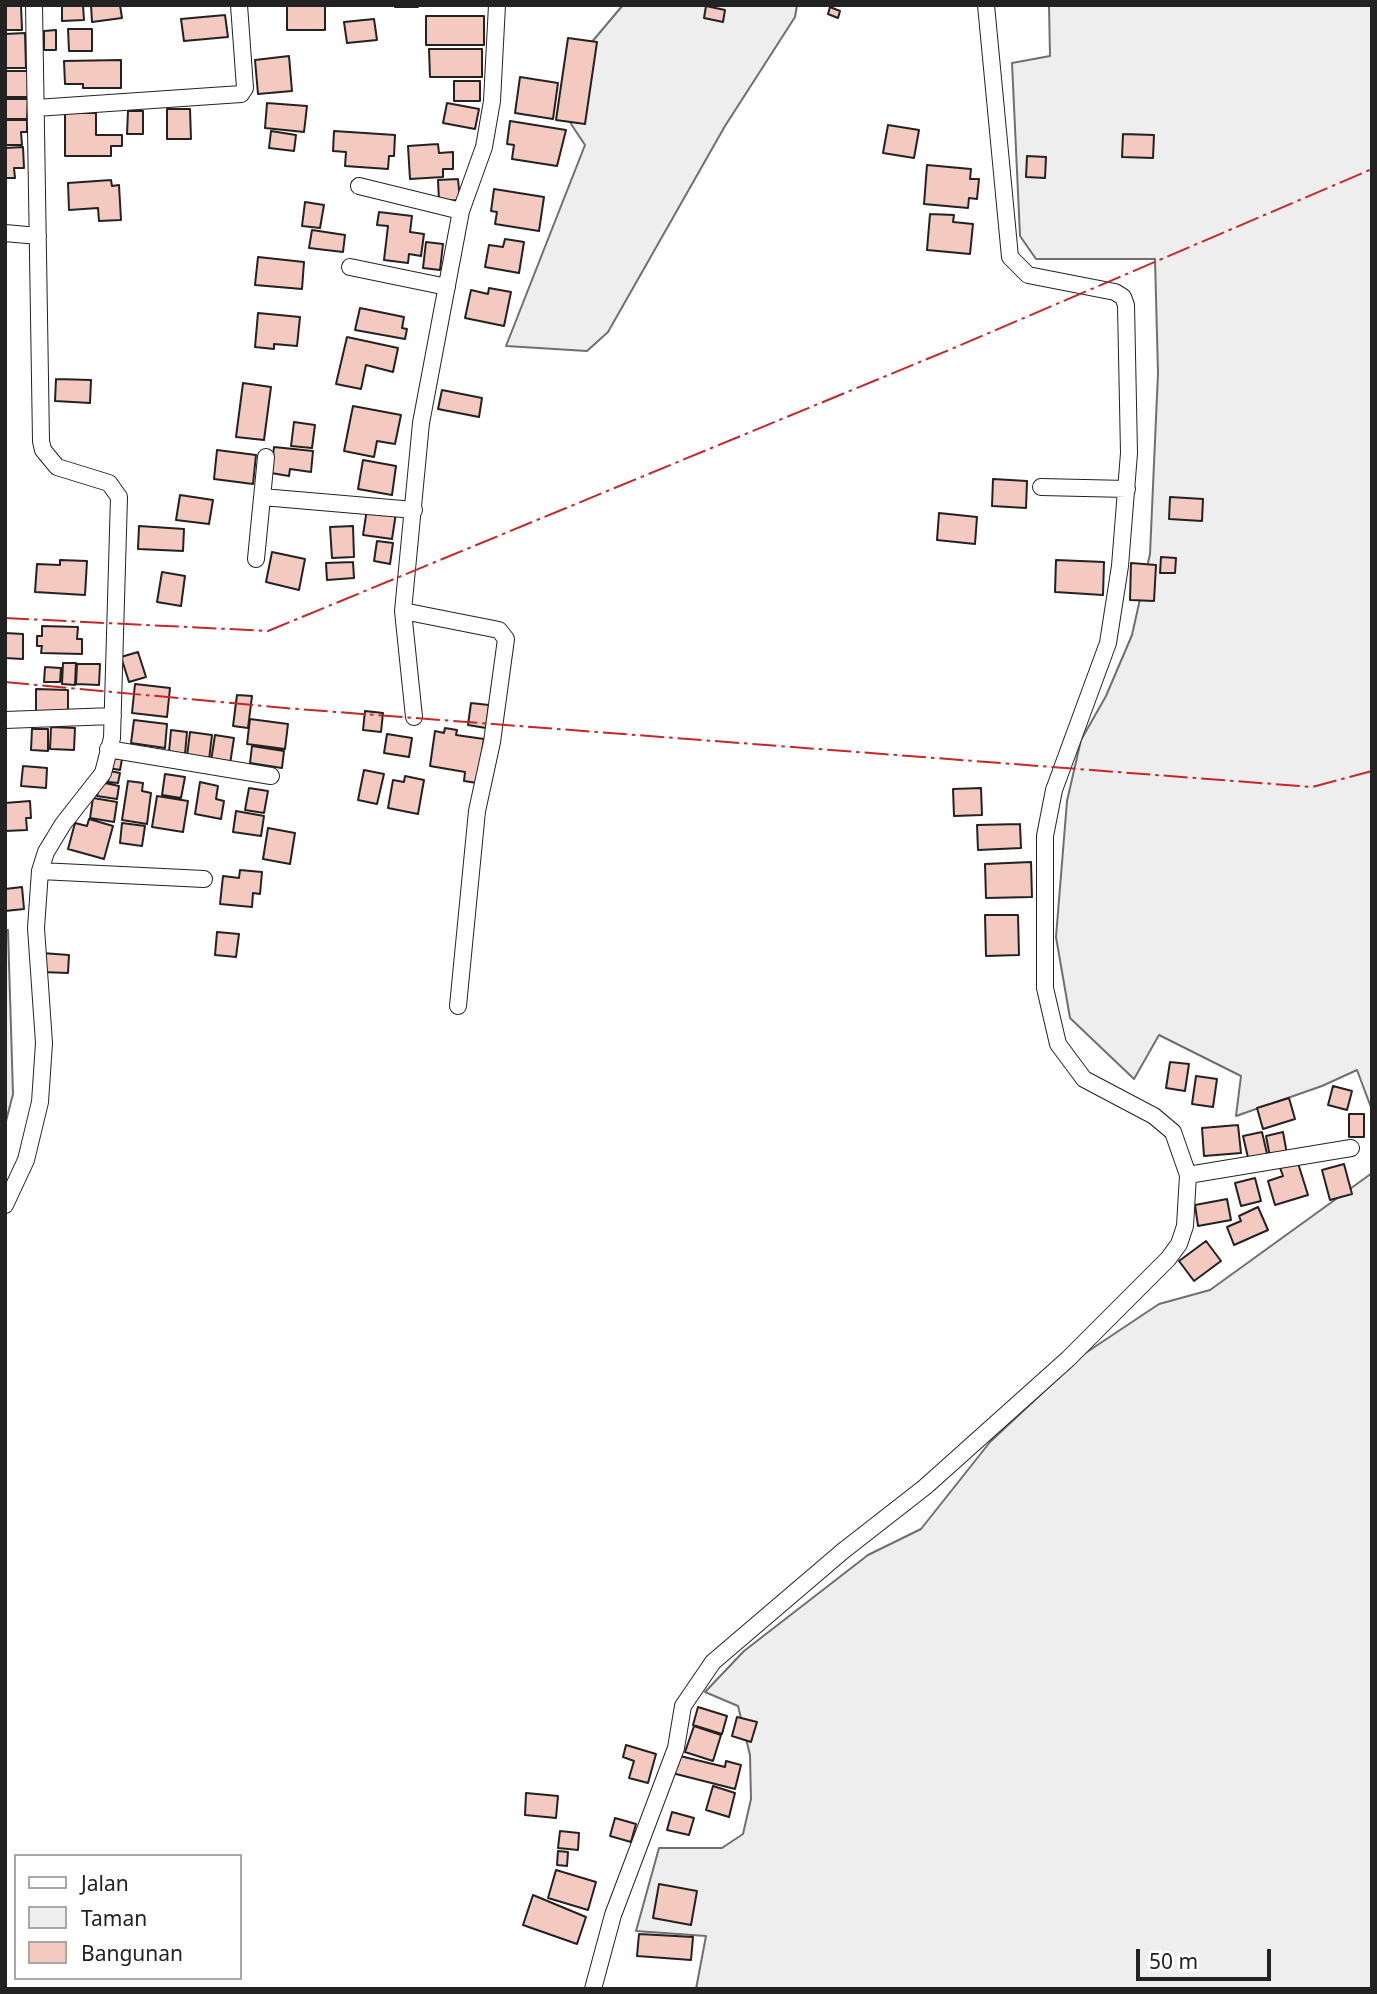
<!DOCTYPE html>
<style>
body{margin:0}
#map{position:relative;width:1377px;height:1994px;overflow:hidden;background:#fff;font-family:"Noto Sans",sans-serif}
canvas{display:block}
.frame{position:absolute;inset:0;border:7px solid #222;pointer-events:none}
.legend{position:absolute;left:14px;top:1854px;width:228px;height:126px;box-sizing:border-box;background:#fff;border:2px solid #a7a7a7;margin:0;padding:9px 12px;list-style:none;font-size:21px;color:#222}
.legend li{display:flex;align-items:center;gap:14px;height:35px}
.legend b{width:35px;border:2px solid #a7a7a7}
.scale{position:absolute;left:1136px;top:1949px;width:135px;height:32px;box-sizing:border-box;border:4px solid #222;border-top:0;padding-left:9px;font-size:21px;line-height:24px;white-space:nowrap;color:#222;-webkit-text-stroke:5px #fff;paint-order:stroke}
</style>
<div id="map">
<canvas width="1377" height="1994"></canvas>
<div class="frame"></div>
<ul class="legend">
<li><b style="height:9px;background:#fff"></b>Jalan</li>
<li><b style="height:19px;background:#eee"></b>Taman</li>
<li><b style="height:19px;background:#f3c9c0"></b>Bangunan</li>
</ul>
<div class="scale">50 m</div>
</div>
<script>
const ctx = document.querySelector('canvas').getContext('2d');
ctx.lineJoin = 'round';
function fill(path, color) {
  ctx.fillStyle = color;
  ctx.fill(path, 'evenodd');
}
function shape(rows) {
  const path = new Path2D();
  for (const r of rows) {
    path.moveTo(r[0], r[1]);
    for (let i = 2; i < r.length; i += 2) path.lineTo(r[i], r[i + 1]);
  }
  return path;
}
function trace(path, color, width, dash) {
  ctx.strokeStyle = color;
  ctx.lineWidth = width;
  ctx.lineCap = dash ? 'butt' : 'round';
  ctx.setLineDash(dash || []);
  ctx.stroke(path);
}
const green = shape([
 [623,5,797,5,795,17,725,126,608,332,587,351,506,346,585,145,571,124,591,43,623,5],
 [1049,5,1372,5,1372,1110,1357,1070,1322,1086,1236,1116,1241,1076,1159,1035,1134,1079,1070,1018,1056,937,1067,801,1081,740,1106,696,1132,635,1150,554,1158,373,1155,259,1036,259,1020,236,1012,63,1050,56,1049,5],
 [5,930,8,930,13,1094,5,1125,5,930],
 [1372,1173,1372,1989,696,1989,706,1936,636,1931,659,1848,722,1848,743,1834,751,1799,750,1755,738,1706,705,1692,744,1651,868,1555,921,1529,990,1442,1084,1354,1159,1304,1210,1290,1372,1173]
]);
fill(green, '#eee');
trace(green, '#6f6f6f', 2);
const building = shape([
 [5,5,21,5,22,30,5,30,5,5],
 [62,5,83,5,84,20,62,21,62,5],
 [91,5,120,5,122,18,92,22,91,5],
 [287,5,325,5,325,30,287,30,287,5],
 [395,5,418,5,418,7,395,7,395,5],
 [706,6,725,10,723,22,704,18,706,6],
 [830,7,840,11,838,18,828,14,830,7],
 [225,15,228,37,184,41,181,19,225,15],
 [426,16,484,16,484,45,426,45,426,16],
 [374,19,377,40,347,43,344,22,374,19],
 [68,29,92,29,92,51,69,51,68,29],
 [56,30,56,50,44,50,44,31,56,30],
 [25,33,26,68,5,68,5,34,25,33],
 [568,38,597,42,585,124,556,120,568,38],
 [429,49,482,49,482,77,430,77,429,49],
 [289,56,292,91,258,94,255,60,289,56],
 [121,60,121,88,83,88,83,84,65,84,64,61,121,60],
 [5,71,28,71,28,97,5,97,5,71],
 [520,77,558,83,553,119,515,113,520,77],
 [454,81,480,81,480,101,454,101,454,81],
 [5,99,28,99,27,119,5,119,5,99],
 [267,103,307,106,304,132,265,128,267,103],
 [447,103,479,109,475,129,443,123,447,103],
 [167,109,190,109,191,139,167,139,167,109],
 [128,111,143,111,143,134,127,134,128,111],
 [65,113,96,113,96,135,122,135,122,146,111,146,111,156,65,156,65,113],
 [5,120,27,120,27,132,21,132,22,145,5,145,5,120],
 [510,121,566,130,557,166,512,159,514,145,507,144,510,121],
 [888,125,919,130,914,158,883,153,888,125],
 [271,131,296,135,294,151,269,148,271,131],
 [334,131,395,135,394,156,389,156,388,169,345,166,346,152,333,151,334,131],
 [1123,134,1154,135,1153,158,1122,157,1123,134],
 [438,144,439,153,453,152,453,169,443,169,443,177,410,179,408,146,438,144],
 [23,147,24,168,14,168,15,178,5,178,5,148,23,147],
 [1027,156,1046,157,1045,178,1026,177,1027,156],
 [927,165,971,169,970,179,979,179,977,199,969,198,968,208,924,204,927,165],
 [458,179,460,200,439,201,438,180,458,179],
 [111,180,112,186,119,185,121,220,99,221,98,208,69,210,68,183,111,180],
 [494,189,544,197,539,231,495,224,497,212,491,211,494,189],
 [305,202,324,205,320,228,302,226,305,202],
 [379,212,412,216,410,232,424,234,421,256,409,254,408,263,384,260,388,226,377,225,379,212],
 [930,214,954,215,953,222,973,224,970,254,927,250,930,214],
 [312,230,345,235,343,252,309,248,312,230],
 [505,239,524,242,519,273,485,267,489,245,503,247,505,239],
 [426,242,443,244,440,270,423,268,426,242],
 [258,257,304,262,302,289,255,285,258,257],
 [489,288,511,292,504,326,465,318,471,290,488,294,489,288],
 [360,308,404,317,402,328,407,329,405,339,355,330,360,308],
 [258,313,300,317,297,346,274,344,274,349,255,347,258,313],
 [347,337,398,348,393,372,366,365,361,389,336,384,347,337],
 [56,379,91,380,90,403,55,401,56,379],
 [243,383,271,387,264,440,236,437,243,383],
 [442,390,482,398,479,417,438,409,442,390],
 [353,406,401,415,395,444,377,441,374,457,344,451,353,406],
 [294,422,315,425,312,448,291,446,294,422],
 [274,447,313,451,311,472,290,469,289,476,271,473,274,447],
 [217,450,256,455,253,484,214,479,217,450],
 [363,460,396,466,392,495,358,489,363,460],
 [993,479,1027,481,1026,508,992,506,993,479],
 [180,495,213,500,209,524,176,520,180,495],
 [1170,497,1203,499,1202,521,1169,519,1170,497],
 [367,509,396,513,392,539,363,535,367,509],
 [939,513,977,517,975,544,937,540,939,513],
 [139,526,184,529,183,551,138,549,139,526],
 [353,526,354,557,332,558,330,527,353,526],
 [377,541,393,543,390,564,374,561,377,541],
 [272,552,305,559,299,590,266,582,272,552],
 [1161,557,1176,558,1175,573,1160,573,1161,557],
 [60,560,87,561,85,595,35,592,37,564,60,565,60,560],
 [1056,560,1104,562,1103,595,1055,592,1056,560],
 [353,562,354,578,327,580,326,563,353,562],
 [1131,563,1156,565,1154,601,1130,600,1131,563],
 [162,572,185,576,181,606,157,602,162,572],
 [42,626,78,627,77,639,82,639,82,654,41,653,42,646,37,646,37,636,42,636,42,626],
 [5,633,23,634,23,659,5,658,5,633],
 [138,652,146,677,129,682,121,657,138,652],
 [63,663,76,663,75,685,62,684,63,663],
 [77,664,100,664,99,685,76,684,77,664],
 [45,667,61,668,60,682,44,682,45,667],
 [135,684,170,688,167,717,132,713,135,684],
 [36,689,68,690,68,712,36,711,36,689],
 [237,695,252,696,248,728,233,726,237,695],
 [471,703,489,705,486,728,468,725,471,703],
 [365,711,383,713,381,732,363,730,365,711],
 [250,719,288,724,285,749,247,744,250,719],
 [134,720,167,724,165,748,131,743,134,720],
 [51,727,75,728,74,750,50,749,51,727],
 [445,728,457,730,456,735,484,739,477,783,464,781,465,772,430,766,435,731,444,733,445,728],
 [32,729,48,729,48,751,31,750,32,729],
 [171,730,187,732,185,754,169,752,171,730],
 [190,732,212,735,209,760,187,756,190,732],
 [387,734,412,738,409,757,384,753,387,734],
 [215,735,234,738,230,764,211,761,215,735],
 [252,746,284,751,282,768,250,763,252,746],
 [111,757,122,759,120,770,109,768,111,757],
 [23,766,47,768,46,788,21,786,23,766],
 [364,770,384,774,377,804,358,800,364,770],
 [110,771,120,773,118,783,108,782,110,771],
 [165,774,185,777,181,798,162,795,165,774],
 [405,776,424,780,418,814,388,808,393,780,404,782,405,776],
 [128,781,143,783,142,791,151,793,147,824,122,820,128,781],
 [100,782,119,786,117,799,97,796,100,782],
 [200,782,218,786,216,799,224,801,221,819,195,814,200,782],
 [249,788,268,791,264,813,245,810,249,788],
 [981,788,982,815,954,816,953,789,981,788],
 [157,796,188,801,183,832,152,827,157,796],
 [93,798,117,802,114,822,90,818,93,798],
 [30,801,31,818,26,818,27,830,5,831,5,803,30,801],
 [236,811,264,816,261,836,233,832,236,811],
 [89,819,113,826,104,859,68,849,75,823,87,826,89,819],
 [122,823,145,826,142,846,120,843,122,823],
 [1020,824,1021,848,978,850,977,825,1020,824],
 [268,828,295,833,290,864,263,859,268,828],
 [1031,862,1032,897,986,898,985,864,1031,862],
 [240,870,262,872,260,894,253,893,252,907,220,904,223,876,239,878,240,870],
 [22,887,24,909,5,911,5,889,22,887],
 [985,915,1018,915,1019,955,986,956,985,915],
 [217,932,239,934,236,957,215,955,217,932],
 [42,953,69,955,68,973,41,972,42,953],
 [1170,1062,1189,1064,1185,1091,1166,1088,1170,1062],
 [1196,1076,1217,1079,1213,1107,1192,1104,1196,1076],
 [1333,1086,1352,1091,1347,1110,1328,1105,1333,1086],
 [1289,1098,1295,1119,1263,1129,1257,1108,1289,1098],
 [1349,1114,1364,1114,1364,1137,1349,1137,1349,1114],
 [1238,1125,1241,1153,1204,1156,1202,1128,1238,1125],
 [1262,1132,1268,1158,1249,1162,1243,1136,1262,1132],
 [1283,1132,1287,1154,1270,1157,1266,1136,1283,1132],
 [1297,1160,1308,1195,1275,1205,1268,1181,1283,1176,1279,1165,1297,1160],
 [1344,1164,1352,1194,1330,1200,1322,1170,1344,1164],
 [1255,1178,1261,1201,1241,1206,1235,1183,1255,1178],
 [1227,1199,1231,1220,1198,1226,1195,1205,1227,1199],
 [1258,1207,1268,1230,1234,1245,1227,1227,1241,1221,1239,1216,1258,1207],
 [1206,1241,1221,1261,1194,1281,1179,1261,1206,1241],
 [698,1707,727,1716,722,1734,693,1725,698,1707],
 [737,1717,757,1722,751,1742,732,1736,737,1717],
 [694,1726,721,1735,713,1761,685,1752,694,1726],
 [626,1745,656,1754,648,1783,629,1778,634,1761,623,1757,626,1745],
 [676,1755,725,1767,726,1761,741,1765,735,1789,672,1773,676,1755],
 [713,1786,735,1793,729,1817,706,1810,713,1786],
 [526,1793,558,1796,556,1818,525,1815,526,1793],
 [672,1812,694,1818,689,1835,667,1830,672,1812],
 [615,1818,636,1824,631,1842,610,1836,615,1818],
 [560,1831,579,1833,578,1850,558,1848,560,1831],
 [558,1851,568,1852,567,1866,557,1865,558,1851],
 [556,1870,596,1882,588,1910,548,1898,556,1870],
 [659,1884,697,1891,691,1925,653,1918,659,1884],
 [533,1895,586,1917,577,1944,523,1925,533,1895],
 [639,1934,693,1937,691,1960,637,1956,639,1934]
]);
fill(building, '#f3c9c0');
trace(building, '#222', 2);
const street = shape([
 [36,108,241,94,245,88,239,5],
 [359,186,461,211],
 [5,233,38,236],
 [350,267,447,287],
 [1041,487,1127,489],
 [262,497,414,510],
 [256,559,266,457],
 [403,611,414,717],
 [5,720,113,716],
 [108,749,271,776],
 [40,871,204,879],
 [458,1006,477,811,492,742,506,639,499,630,403,611,421,423,461,211,484,147,492,101,497,5],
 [1188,1175,1351,1148],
 [5,1205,26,1160,40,1102,44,1043,36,928,40,871,46,852,63,824,103,773,112,738,119,497,109,483,57,467,43,450,41,441,34,5],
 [593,1989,613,1915,676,1748,683,1706,713,1662,843,1551,925,1487,1068,1359,1168,1259,1179,1244,1185,1226,1188,1175,1173,1132,1154,1116,1084,1079,1058,1044,1045,988,1045,836,1054,790,1108,643,1120,566,1129,453,1126,305,1123,297,1115,292,1028,275,1010,257,986,5]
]);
trace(street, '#222', 18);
trace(street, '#fff', 16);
trace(shape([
 [5,618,268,631,949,350,1372,169],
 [5,682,285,708,1312,787,1372,771]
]), '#c62828', 2, [24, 5, 3.5, 5]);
</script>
